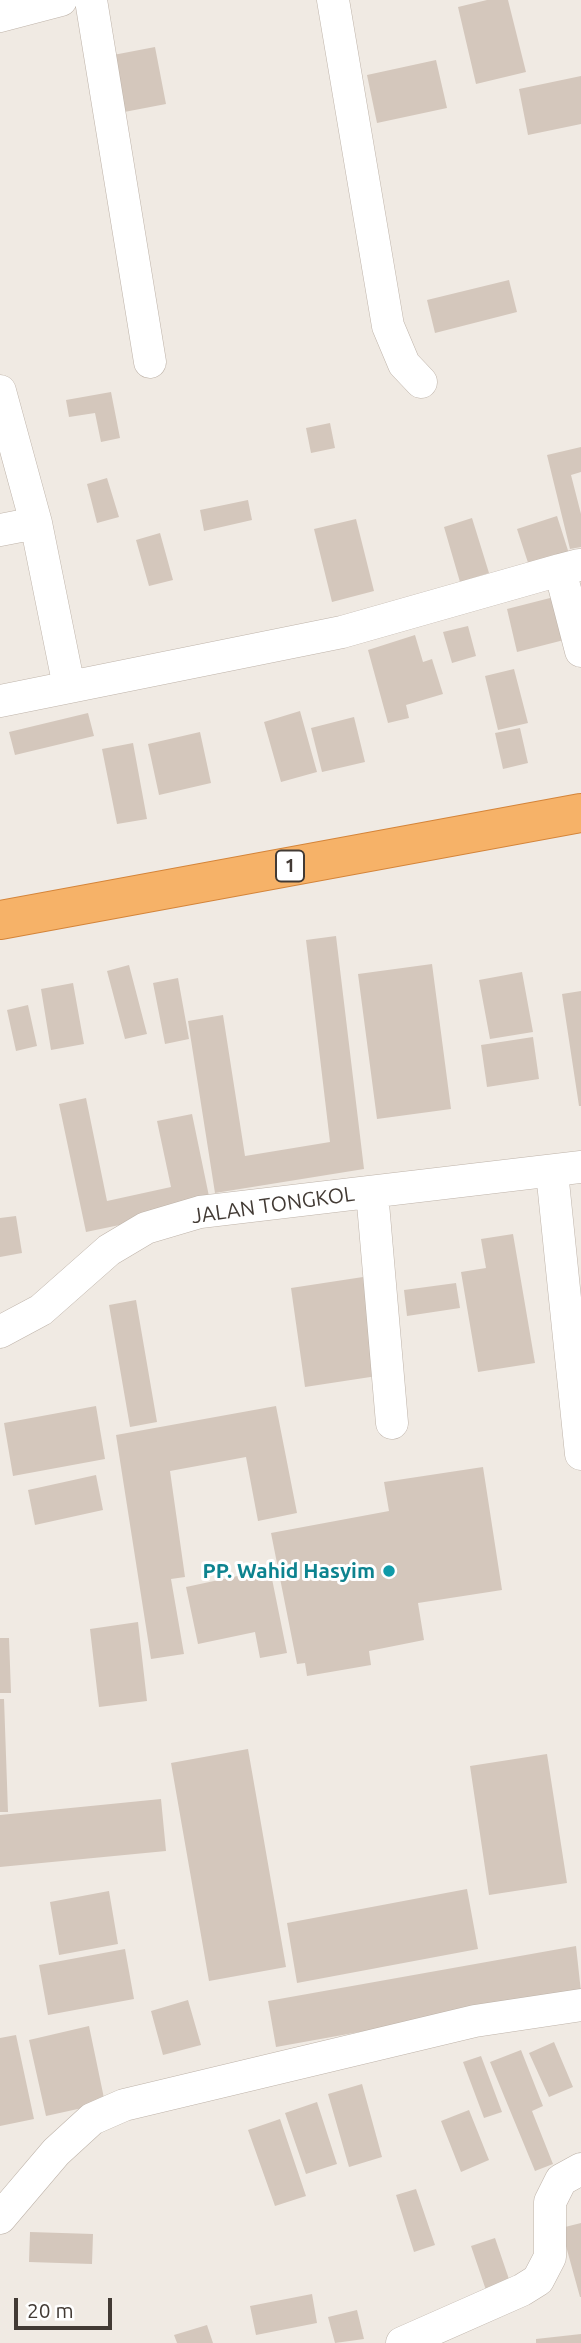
<!DOCTYPE html>
<style>
body{margin:0}
#map{position:relative;width:581px;height:2343px;overflow:hidden;background:#f0eae3;font-family:Ubuntu,sans-serif}
canvas{display:block}
.scale{position:absolute;left:14px;top:2298px;width:98px;height:32px;box-sizing:border-box;border:4px solid #423a34;border-top:0;padding-left:9px;font-size:21px;line-height:24px;white-space:nowrap;color:#423a34;-webkit-text-stroke:5px #fff;paint-order:stroke}
</style>
<div id="map">
<canvas width="581" height="2343"></canvas>
<div class="scale">20 m</div>
</div>
<script>
const ctx = document.querySelector('canvas').getContext('2d');
ctx.lineJoin = 'round';
function fill(path, color) {
  ctx.fillStyle = color;
  ctx.fill(path, 'evenodd');
}
function shape(rows) {
  const path = new Path2D();
  for (const r of rows) {
    path.moveTo(r[0], r[1]);
    for (let i = 2; i < r.length; i += 2) path.lineTo(r[i], r[i + 1]);
  }
  return path;
}
function trace(path, color, width, dash) {
  ctx.strokeStyle = color;
  ctx.lineWidth = width;
  ctx.lineCap = dash ? 'butt' : 'round';
  ctx.setLineDash(dash || []);
  ctx.stroke(path);
}
function drawText(font, color, halo, rows, align = 'center') {
  ctx.font = font + ' Ubuntu,sans-serif';
  ctx.lineWidth = 6;
  ctx.setLineDash([]);
  ctx.textBaseline = 'middle';
  ctx.strokeStyle = halo;
  ctx.fillStyle = color;
  for (const [text, x, y, turn = 0] of rows) {
    ctx.save();
    ctx.translate(x, y);
    ctx.rotate((+turn || 0) * Math.PI / 180);
    ctx.textAlign = isNaN(turn) ? turn : align;
    if (halo) ctx.strokeText(text, 0, 0);
    ctx.fillText(text, 0, 0);
    ctx.restore();
  }
}
fill(shape([
 [487,0,508,0,526,72,476,84,458,7],
 [155,47,166,104,119,113,108,56],
 [436,60,447,108,377,123,367,75],
 [581,76,581,124,528,135,519,89],
 [509,280,517,312,435,333,427,300],
 [111,392,120,438,101,442,95,413,69,417,66,400],
 [330,423,335,448,311,453,306,428],
 [581,447,581,472,571,475,581,514,581,547,570,549,547,455],
 [107,478,119,517,97,523,87,484],
 [248,500,252,520,204,531,200,510],
 [557,516,572,563,532,575,517,529],
 [472,518,489,573,460,582,444,527],
 [356,519,374,591,332,602,314,529],
 [160,533,173,580,149,586,136,540],
 [554,597,564,640,517,652,507,609],
 [468,626,476,656,452,663,443,632],
 [415,635,423,662,432,659,443,694,406,705,409,718,388,723,368,650],
 [514,669,528,723,498,730,485,676],
 [300,711,317,772,281,782,264,722],
 [88,713,94,736,15,755,9,732],
 [354,717,365,762,322,772,311,728],
 [520,728,528,763,503,769,495,733],
 [200,732,211,783,159,795,148,744],
 [133,743,147,819,117,824,102,749],
 [336,936,364,1169,215,1193,188,1021,223,1015,245,1156,330,1142,306,940],
 [432,964,451,1109,377,1119,358,974],
 [129,965,147,1034,125,1039,107,971],
 [522,972,533,1032,490,1039,479,980],
 [178,978,189,1039,165,1044,153,983],
 [73,983,84,1044,51,1050,41,989],
 [581,991,581,1106,579,1106,562,994],
 [28,1005,37,1046,16,1051,7,1010],
 [533,1037,539,1079,487,1087,481,1045],
 [86,1098,107,1201,171,1187,157,1121,192,1114,211,1206,86,1232,59,1104],
 [16,1216,22,1253,0,1257,0,1218],
 [513,1234,535,1363,478,1372,461,1272,486,1268,481,1239],
 [363,1277,377,1376,305,1387,291,1288],
 [456,1283,460,1308,407,1316,404,1290],
 [136,1300,157,1422,130,1427,109,1305],
 [96,1406,105,1459,13,1476,4,1423],
 [276,1406,297,1513,258,1521,246,1457,170,1471,185,1577,171,1579,184,1654,151,1659,116,1435],
 [483,1467,502,1590,418,1603,424,1640,369,1651,371,1665,307,1676,305,1663,297,1664,271,1533,389,1511,384,1482],
 [96,1475,103,1510,35,1525,28,1490],
 [270,1569,287,1653,260,1658,255,1632,198,1644,186,1587],
 [138,1622,147,1701,99,1707,90,1629],
 [0,1638,9,1638,11,1693,0,1693],
 [0,1699,4,1699,8,1812,0,1812],
 [248,1749,286,1967,209,1981,171,1763],
 [547,1754,567,1883,489,1895,470,1766],
 [161,1799,166,1851,0,1867,0,1815],
 [467,1889,478,1949,297,1983,287,1923],
 [109,1891,118,1944,59,1955,50,1902],
 [576,1946,581,1992,276,2047,268,2001],
 [125,1949,134,1999,48,2015,39,1965],
 [188,2000,201,2045,163,2055,151,2011],
 [89,2026,105,2103,46,2116,29,2040],
 [16,2035,34,2119,0,2126,0,2038],
 [554,2042,573,2087,549,2097,529,2053],
 [521,2050,543,2106,532,2111,553,2164,535,2171,490,2062],
 [481,2056,502,2112,484,2118,463,2062],
 [362,2084,382,2157,349,2167,328,2094],
 [317,2102,337,2164,306,2174,285,2113],
 [469,2110,489,2160,461,2172,441,2121],
 [280,2119,306,2196,275,2206,248,2130],
 [416,2189,435,2245,414,2252,396,2195],
 [581,2223,581,2297,580,2297,561,2228],
 [30,2232,93,2234,92,2264,29,2262],
 [495,2238,513,2291,489,2299,471,2246],
 [312,2294,317,2323,256,2335,250,2306],
 [357,2310,364,2339,335,2343,328,2317],
 [207,2325,213,2343,177,2343,174,2335],
 [581,2334,581,2343,536,2343,536,2339]
]), '#d4c7bc');
const minor = shape([
 [91,0,150,362],
 [333,0,388,326,404,364,421,382],
 [0,16,61,0],
 [0,391,36,523,69,687],
 [0,530,36,523],
 [579,565,560,570,581,651],
 [0,701,342,632,560,570],
 [552,1172,581,1454],
 [372,1192,392,1423],
 [0,1332,41,1310,109,1250,146,1228,200,1212,581,1167],
 [0,2218,56,2152,92,2119,124,2105,475,2021,581,2005],
 [402,2343,522,2290,538,2280,550,2257,550,2202,561,2180,581,2169]
]);
const highway = shape([
 [0,920,581,813]
]);
trace(minor, '#beb3a9', 33);
trace(highway, '#d48439', 40);
trace(minor, '#fff', 32);
trace(highway, '#f6b268', 38);
for (const [x, y, r, color] of [
 [389,1571,7,"#0f9aa8"]
]) {
  const dot = new Path2D();
  dot.arc(x, y, r, 0, 2 * Math.PI);
  ctx.fillStyle = color;
  ctx.fill(dot);
  trace(dot, '#fff', 2.5);
}
for (const [x, y, w] of [
 [290,866,28]
]) {
  const box = new Path2D();
  box.roundRect(x - w / 2, y - 15.5, w, 31, 5);
  ctx.fillStyle = '#fff';
  ctx.fill(box);
  trace(box, '#423a34', 2);
}
drawText('bold 19px', '#423a34', null, [
 ["1",290,866]
]);
drawText('21px', '#423a34', '#fff', [
 ["JALAN TONGKOL",273,1205,-8]
]);
drawText('bold 21px', '#0d838f', '#fff', [
 ["PP. Wahid Hasyim",375,1571]
], 'right');
</script>
